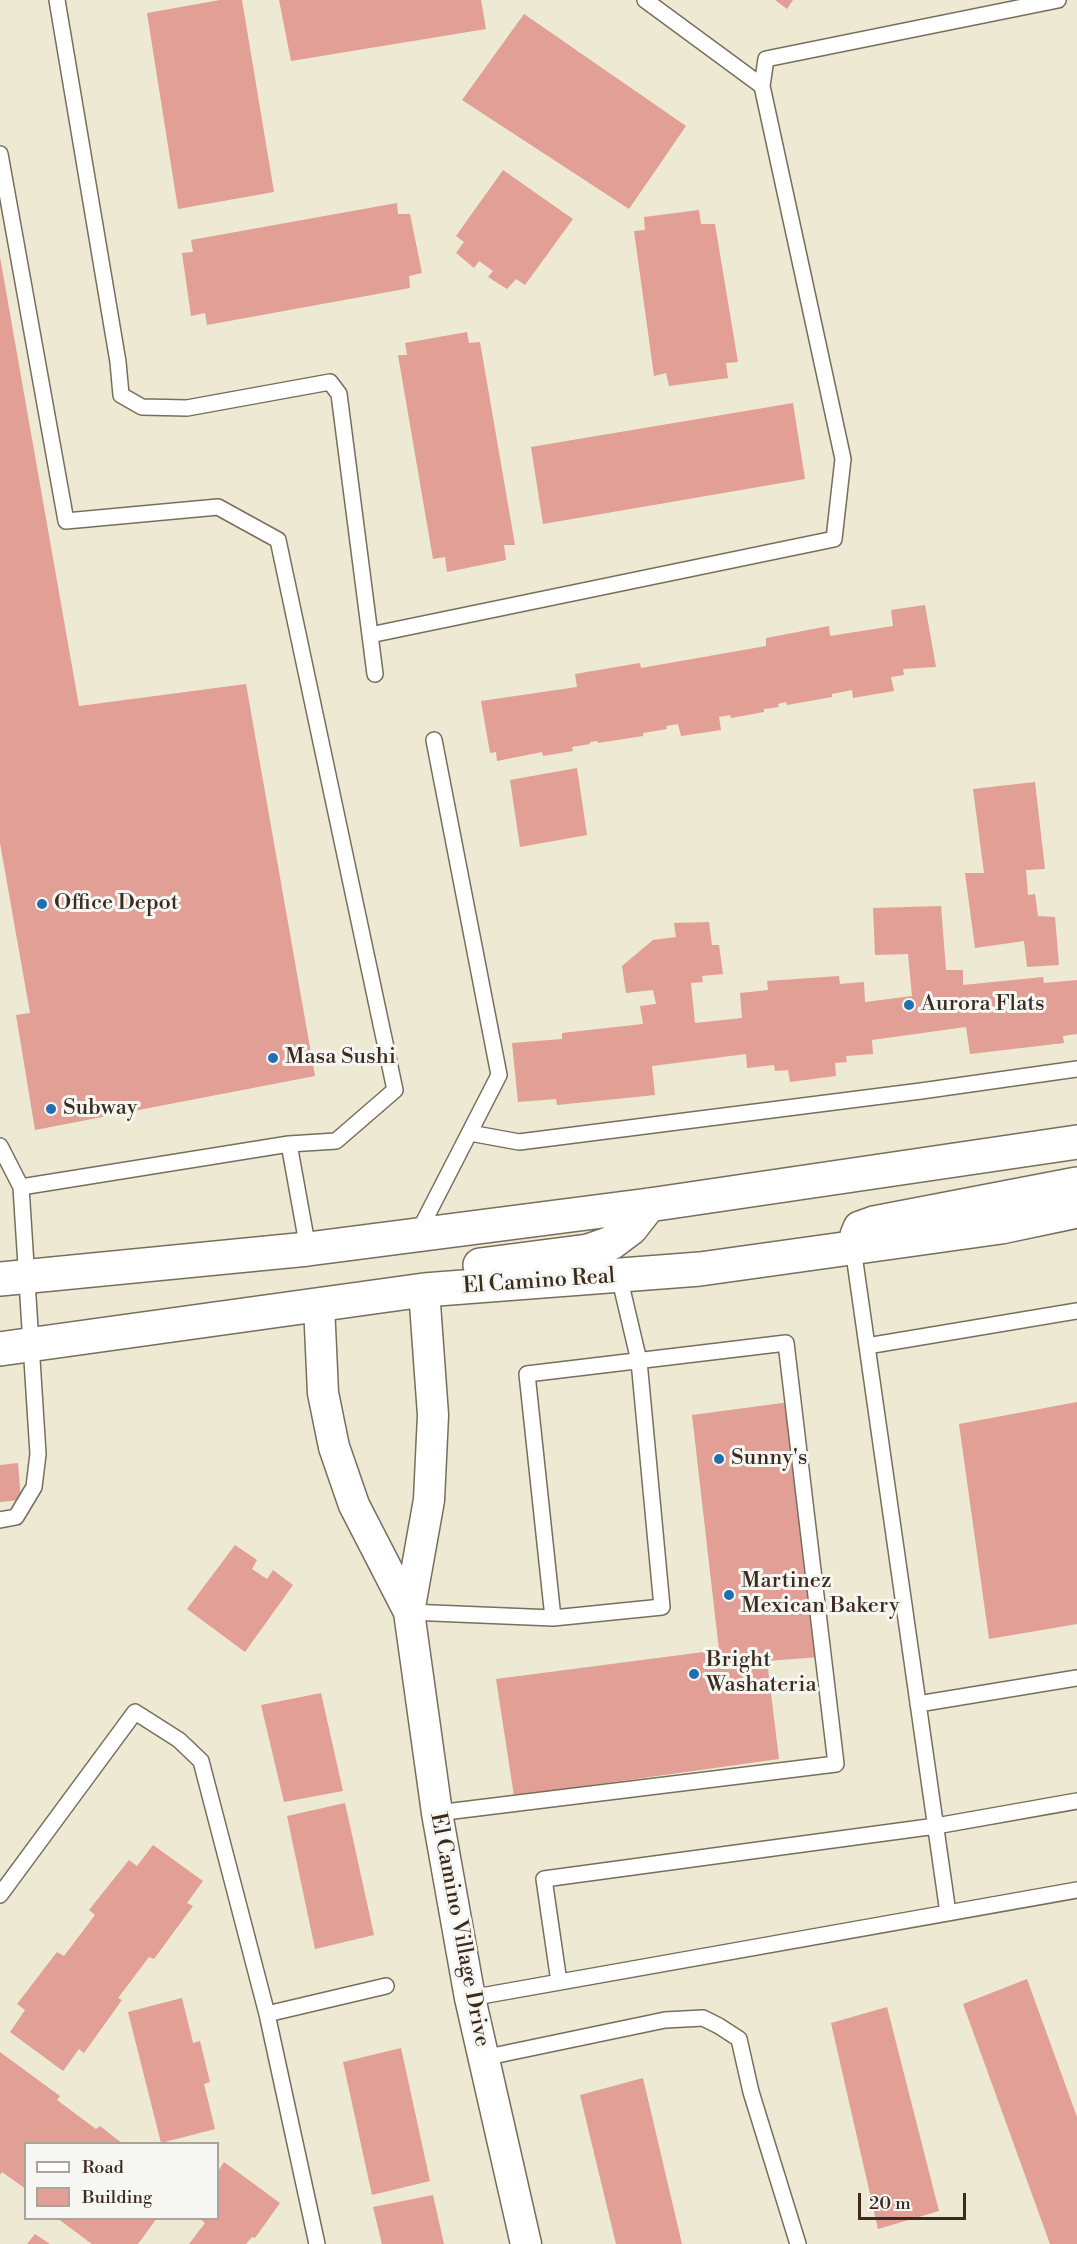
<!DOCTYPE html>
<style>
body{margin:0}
#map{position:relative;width:1077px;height:2244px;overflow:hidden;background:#ede9d2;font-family:"Libre Bodoni",serif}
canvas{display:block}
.legend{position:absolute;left:24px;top:2142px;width:195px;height:78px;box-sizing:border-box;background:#f6f6f2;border:2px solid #aba49d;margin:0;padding:8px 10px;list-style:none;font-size:18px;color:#3b2a1e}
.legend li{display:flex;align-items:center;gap:12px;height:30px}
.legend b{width:30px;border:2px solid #aba49d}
.scale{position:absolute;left:858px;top:2193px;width:108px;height:27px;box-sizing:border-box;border:3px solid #3b2a1e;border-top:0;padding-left:8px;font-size:18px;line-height:21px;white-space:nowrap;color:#3b2a1e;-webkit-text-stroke:4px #f6f6f2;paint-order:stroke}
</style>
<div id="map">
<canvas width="1077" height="2244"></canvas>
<ul class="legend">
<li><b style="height:8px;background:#fff"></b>Road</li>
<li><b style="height:16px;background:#e19f95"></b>Building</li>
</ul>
<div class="scale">20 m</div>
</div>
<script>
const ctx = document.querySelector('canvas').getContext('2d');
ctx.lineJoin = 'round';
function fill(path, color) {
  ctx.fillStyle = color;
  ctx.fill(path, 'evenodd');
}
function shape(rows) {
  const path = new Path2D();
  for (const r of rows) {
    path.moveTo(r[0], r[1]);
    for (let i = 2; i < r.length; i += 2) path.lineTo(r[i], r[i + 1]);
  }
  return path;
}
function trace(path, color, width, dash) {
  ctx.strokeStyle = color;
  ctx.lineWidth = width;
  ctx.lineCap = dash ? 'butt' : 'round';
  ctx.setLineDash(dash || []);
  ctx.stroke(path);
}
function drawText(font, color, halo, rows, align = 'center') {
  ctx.font = font + ' "Libre Bodoni",serif';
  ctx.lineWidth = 6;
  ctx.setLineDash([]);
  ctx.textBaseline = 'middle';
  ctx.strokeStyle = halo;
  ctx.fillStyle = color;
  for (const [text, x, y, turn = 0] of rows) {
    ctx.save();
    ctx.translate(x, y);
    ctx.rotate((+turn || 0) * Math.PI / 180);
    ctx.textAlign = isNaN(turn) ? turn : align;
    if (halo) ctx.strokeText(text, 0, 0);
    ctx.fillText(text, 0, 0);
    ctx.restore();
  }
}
fill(shape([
 [220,0,242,0,274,192,178,209,147,13],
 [279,0,481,0,486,29,291,61],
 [775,0,793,0,787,9],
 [524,14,686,126,629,209,462,100],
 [503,170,573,219,525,285,516,279,507,289,488,277,493,271,479,261,474,268,456,253,464,242,456,236],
 [397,203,398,214,410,214,422,273,409,276,410,288,207,325,205,313,191,316,182,253,193,252,191,240],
 [699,210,701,224,715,224,738,362,726,363,728,378,669,386,666,373,654,376,634,231,645,230,644,217],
 [0,257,79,706,246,684,315,1076,35,1130,16,1015,30,1013,0,843],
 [467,332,469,343,480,342,515,545,504,545,506,560,447,572,445,557,433,559,398,355,407,355,405,343],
 [793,403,805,479,543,524,531,447],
 [925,605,936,667,903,669,904,675,891,677,894,691,853,698,852,690,832,694,832,697,787,705,786,702,778,704,779,707,764,709,764,712,731,718,730,715,719,717,721,730,681,736,678,724,666,726,667,729,643,733,643,736,598,743,597,741,590,742,590,744,572,747,573,751,543,756,542,752,497,761,496,752,490,753,481,701,577,687,575,674,640,663,641,668,766,646,766,638,829,626,830,636,893,626,891,610],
 [577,768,587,835,520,847,510,780],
 [1035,782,1045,869,1026,870,1028,895,1035,894,1038,916,1055,917,1059,965,1027,967,1024,941,975,948,965,873,984,873,973,789],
 [941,906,946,970,963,970,963,985,1043,977,1044,983,1077,980,1077,1034,1063,1036,1064,1043,970,1054,966,1027,872,1040,873,1054,846,1056,847,1062,835,1063,836,1076,790,1082,788,1070,775,1071,774,1065,747,1068,746,1054,652,1066,655,1095,557,1105,556,1099,518,1102,512,1043,562,1039,562,1033,643,1024,640,1006,656,1004,653,990,626,993,622,966,653,940,676,937,674,923,709,922,712,945,719,945,723,974,702,976,703,982,691,983,695,1023,742,1018,740,993,768,990,767,981,839,976,840,984,864,982,865,1002,912,996,908,954,875,955,873,908],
 [790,1402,820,1657,767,1661,779,1759,514,1796,496,1679,719,1650,692,1415],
 [1077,1402,1077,1624,989,1639,959,1424],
 [18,1463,21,1500,0,1502,0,1465],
 [235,1545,257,1560,252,1569,267,1579,273,1570,293,1585,245,1652,187,1609],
 [321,1693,343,1791,284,1802,261,1705],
 [345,1803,374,1935,315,1949,287,1816],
 [153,1845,203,1881,187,1903,193,1906,154,1959,149,1957,118,1998,122,2000,84,2053,79,2049,63,2071,10,2032,25,2010,17,2004,57,1952,64,1956,95,1915,89,1910,129,1860,137,1866],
 [1027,1979,1077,2117,1077,2244,1050,2244,963,2004],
 [182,1998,193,2043,200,2041,210,2082,204,2084,215,2129,161,2143,128,2012],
 [887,2007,939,2211,878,2229,831,2023],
 [401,2048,430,2181,372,2195,343,2062],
 [0,2052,60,2096,57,2100,96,2129,100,2126,123,2144,26,2144,26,2189,2,2172,0,2175],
 [643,2078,682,2244,616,2244,580,2095],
 [224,2162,280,2203,255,2238,252,2237,246,2244,189,2244,205,2223,199,2218,218,2218,218,2171],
 [433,2195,444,2244,382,2244,373,2207],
 [57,2218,157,2218,138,2244,92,2244],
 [35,2234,50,2244,27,2244]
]), '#e19f95');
const lane = shape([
 [57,0,118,362,121,395,142,407,187,408,330,382,339,394,375,674],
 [762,86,766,59,1058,0],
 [0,154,66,521,218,507,278,540,395,1090,336,1141,289,1144],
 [370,635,834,539,843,459,762,86,645,0],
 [470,1133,519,1142,921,1091,1077,1069],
 [0,1146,21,1187,38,1454,34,1487,16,1517,0,1520],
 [21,1187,289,1144,308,1249],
 [417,1235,499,1075,434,740],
 [853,1248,948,1913],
 [867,1346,1077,1311],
 [409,1612,553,1618,662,1607,639,1361,619,1276],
 [918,1704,1077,1678],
 [437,1813,836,1764,786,1343,527,1374,553,1618],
 [0,1895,135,1712,179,1740,201,1761,267,2014,317,2244],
 [559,1982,544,1879,936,1826,1077,1801],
 [470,1998,1077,1890],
 [267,2014,386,1986],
 [483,2058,665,2020,703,2018,719,2026,739,2039,751,2092,798,2244]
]);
const street = shape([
 [424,1290,433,1415,429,1500,409,1612,437,1813,470,1998,526,2244],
 [319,1305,323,1393,334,1447,354,1505,409,1612]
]);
const secondary = shape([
 [857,1235,860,1228,874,1223,1077,1184],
 [480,1265,588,1251,611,1243,631,1228,649,1205],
 [0,1279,308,1249,649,1205,1077,1142],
 [0,1349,424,1290,700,1269,1001,1227,1077,1211]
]);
trace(lane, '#796d5d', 18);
trace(street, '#796d5d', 33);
trace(secondary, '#796d5d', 36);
trace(lane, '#fff', 15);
trace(street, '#fff', 30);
trace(secondary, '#fff', 33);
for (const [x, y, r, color] of [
 [42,904,6,"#1f6fb2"],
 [909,1005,6,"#1f6fb2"],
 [273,1058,6,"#1f6fb2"],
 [51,1109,6,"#1f6fb2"],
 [719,1459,6,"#1f6fb2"],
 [729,1595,6,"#1f6fb2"],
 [694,1674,6,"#1f6fb2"]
]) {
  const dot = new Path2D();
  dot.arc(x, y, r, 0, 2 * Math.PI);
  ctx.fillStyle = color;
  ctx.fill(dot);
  trace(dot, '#f6f6f2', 2);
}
drawText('22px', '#3b2a1e', '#f6f6f2', [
 ["Office Depot",54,904],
 ["Aurora Flats",921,1005],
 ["Masa Sushi",285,1058],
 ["Subway",63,1109],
 ["Sunny's",731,1459],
 ["Martinez",741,1582],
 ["Mexican Bakery",741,1607],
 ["Bright",706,1661],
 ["Washateria",706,1686]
], 'left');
drawText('22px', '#3b2a1e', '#f6f6f2', [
 ["El Camino Real",539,1282,-4],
 ["El Camino Village Drive",459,1930,79]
]);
</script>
